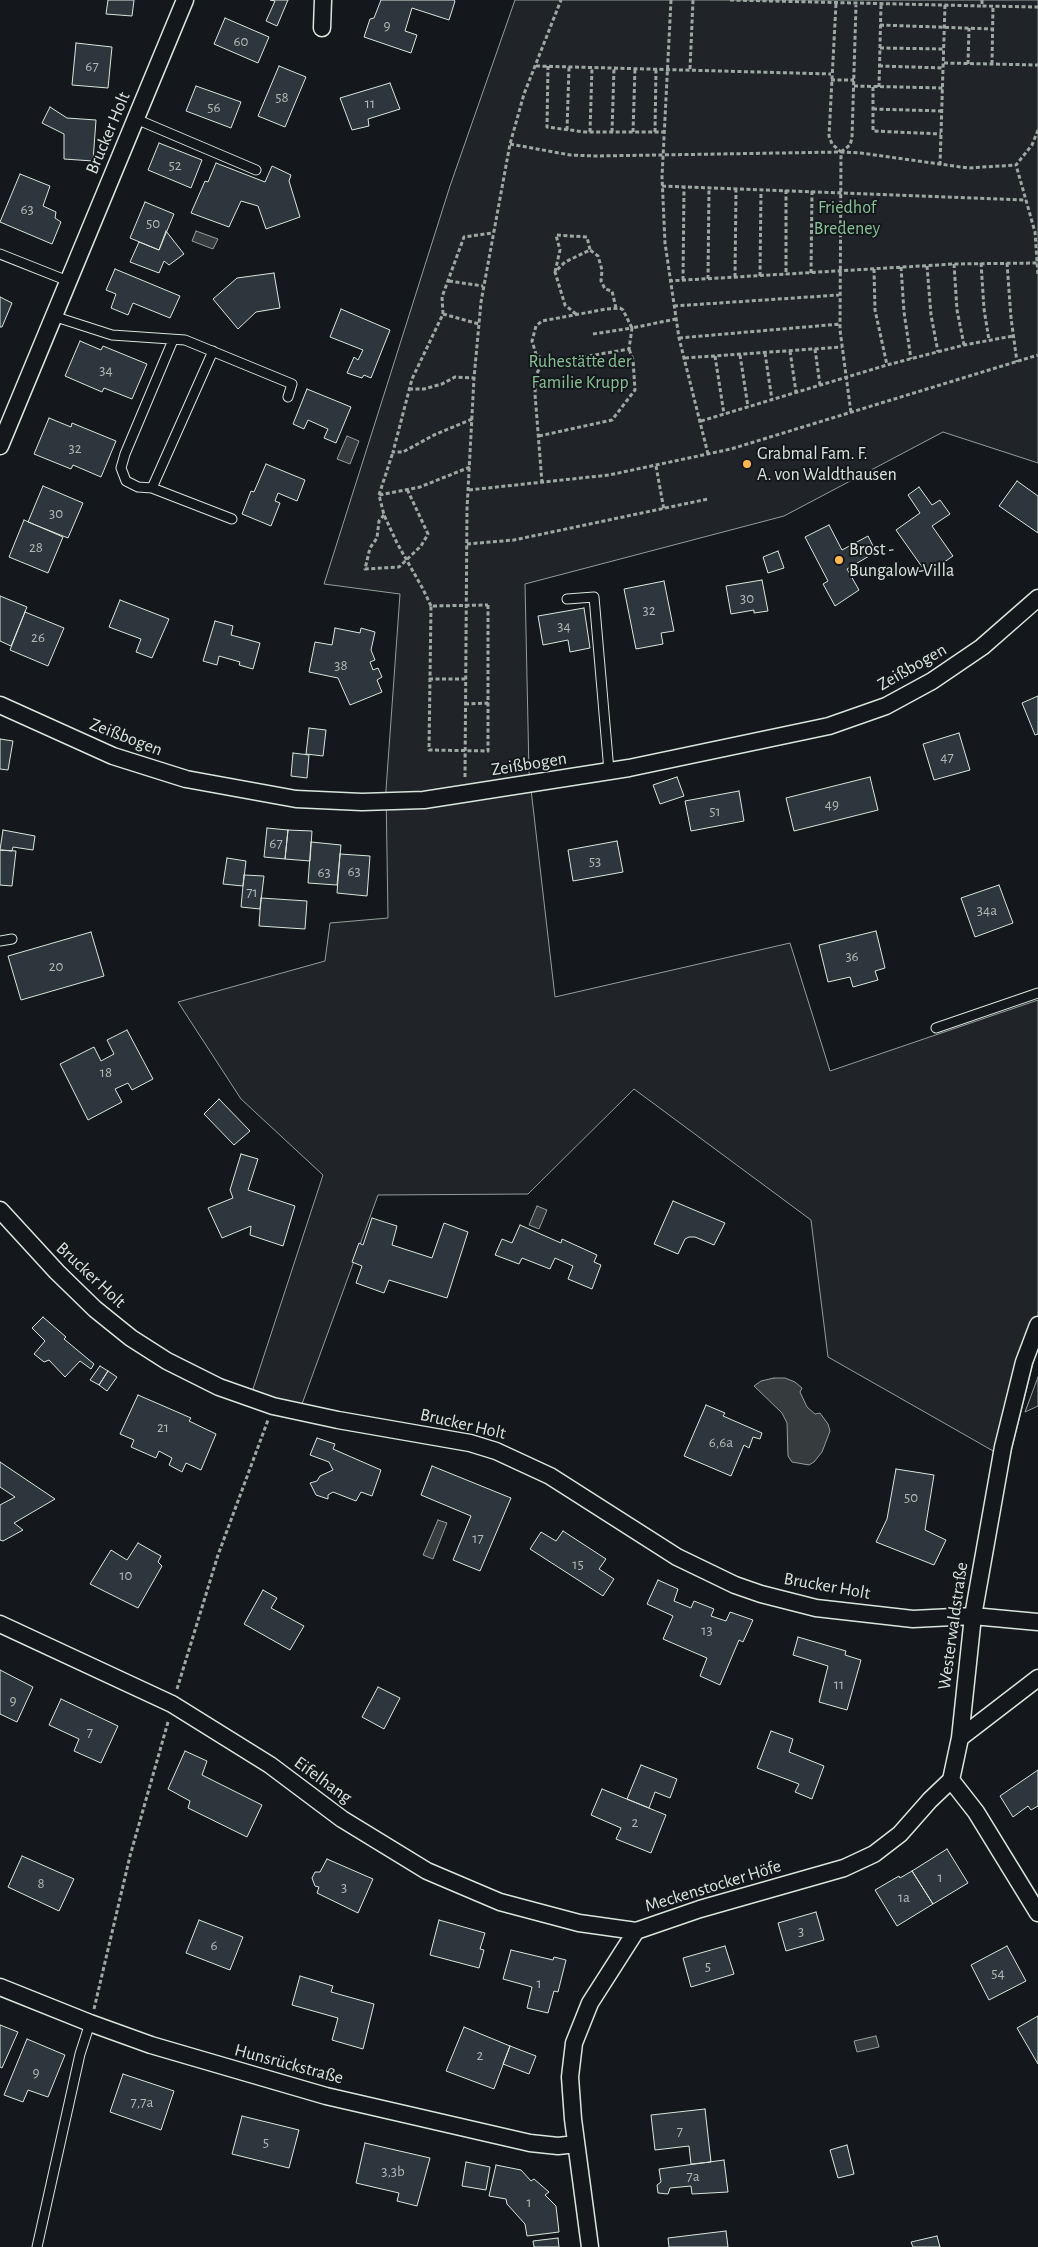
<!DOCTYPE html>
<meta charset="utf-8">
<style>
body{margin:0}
canvas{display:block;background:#14181c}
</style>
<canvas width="1038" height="2247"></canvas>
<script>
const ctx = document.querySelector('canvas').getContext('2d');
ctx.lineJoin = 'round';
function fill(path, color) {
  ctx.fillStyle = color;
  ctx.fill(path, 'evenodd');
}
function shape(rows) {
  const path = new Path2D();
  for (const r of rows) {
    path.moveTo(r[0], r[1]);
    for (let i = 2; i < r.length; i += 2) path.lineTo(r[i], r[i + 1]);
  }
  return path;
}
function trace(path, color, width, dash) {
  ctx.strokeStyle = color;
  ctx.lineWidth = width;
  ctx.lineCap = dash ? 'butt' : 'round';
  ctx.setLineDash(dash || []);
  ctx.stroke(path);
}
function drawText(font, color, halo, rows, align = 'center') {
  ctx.font = font + ' "Alegreya Sans",sans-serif';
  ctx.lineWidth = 4;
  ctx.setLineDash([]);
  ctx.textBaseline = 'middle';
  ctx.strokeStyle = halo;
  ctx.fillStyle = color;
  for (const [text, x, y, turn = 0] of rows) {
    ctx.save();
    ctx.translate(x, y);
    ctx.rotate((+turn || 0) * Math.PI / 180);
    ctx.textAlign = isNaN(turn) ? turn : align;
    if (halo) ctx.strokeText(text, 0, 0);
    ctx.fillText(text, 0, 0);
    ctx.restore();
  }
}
const green = shape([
 [515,0,1038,0,1038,463,943,432,784,516,525,584,529,772,555,997,790,943,830,1071,1038,1000,1038,1343,1009,1460,828,1357,811,1220,634,1089,528,1194,378,1195,298,1415,273,1406,253,1389,323,1175,241,1099,178,1002,325,961,330,923,388,918,386,790,400,594,324,584,450,186,515,0],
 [1038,1377,1038,1406,1025,1412,1038,1377]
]);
fill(green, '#202428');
trace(green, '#939e99', 1);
const water = shape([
 [196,231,218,239,213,249,192,241,196,231],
 [347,436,359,441,350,464,337,459,347,436],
 [537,1206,547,1210,539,1229,529,1225,537,1206],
 [774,1378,785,1378,795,1382,802,1388,800,1392,807,1407,815,1414,820,1413,828,1424,830,1431,822,1452,814,1462,809,1465,792,1462,788,1456,787,1423,782,1413,754,1386,761,1381,774,1378],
 [438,1520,447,1523,433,1559,423,1555,438,1520],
 [876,2036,879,2047,857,2052,854,2041,876,2036]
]);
fill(water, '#363b3e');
trace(water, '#939e99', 1);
const building = shape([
 [108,0,134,0,132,16,106,14,108,0],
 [288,0,277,26,266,21,275,1,270,0,288,0],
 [381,0,454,0,455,1,449,20,412,8,405,31,417,35,411,53,364,37,370,19,374,18,381,0],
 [225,18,269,37,258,63,214,44,225,18],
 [76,43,112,47,108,88,72,85,76,43],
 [279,66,306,77,285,127,258,116,279,66],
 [390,83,400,109,368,119,369,126,352,130,340,98,390,83],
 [196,86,241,102,231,128,186,111,196,86],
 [50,107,67,118,96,120,93,161,64,159,64,134,42,123,50,107],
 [159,143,202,160,191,188,148,170,159,143],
 [216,163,265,182,272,166,291,175,289,181,300,217,266,229,258,206,241,201,229,227,191,213,205,181,208,182,216,163],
 [20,174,50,186,43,206,56,212,55,218,61,222,52,244,0,222,20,174],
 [145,202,174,214,159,250,130,238,145,202],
 [166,231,184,254,169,265,164,261,159,273,130,262,139,242,159,250,166,231],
 [115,269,180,296,170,318,133,303,128,315,111,308,116,294,106,290,115,269],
 [274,273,280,308,256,312,238,329,213,299,237,278,274,273],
 [0,297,12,303,2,327,0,327,0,297],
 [341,309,390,330,371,378,364,375,362,378,347,373,354,357,358,360,363,350,330,337,341,309],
 [80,341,101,350,103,346,147,364,132,399,104,388,102,392,65,376,80,341],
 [307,389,351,407,336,443,324,438,328,429,308,420,304,429,293,424,307,389],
 [49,418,71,427,72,423,116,441,101,477,73,465,71,469,34,454,49,418],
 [266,464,305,480,297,501,278,493,275,501,280,503,271,526,242,514,251,491,254,492,266,464],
 [1017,481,1038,496,1038,533,999,506,1017,481],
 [43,486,83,503,68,538,28,522,43,486],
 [919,487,932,505,940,500,950,514,932,526,953,556,927,574,896,530,920,513,908,495,919,487],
 [24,520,63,537,48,573,9,557,24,520],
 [829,525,842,550,868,536,876,552,847,569,859,590,835,606,823,584,828,581,805,537,829,525],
 [778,551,784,568,768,573,763,557,778,551],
 [762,580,768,611,754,613,754,610,731,614,726,586,762,580],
 [664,581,674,631,661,633,663,644,636,649,624,589,664,581],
 [0,596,27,607,11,646,0,641,0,596],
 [120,600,169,619,152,658,136,652,141,639,109,627,120,600],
 [584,608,590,648,570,652,568,640,543,645,538,616,584,608],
 [25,612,64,628,48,666,10,650,25,612],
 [215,621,233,626,231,635,260,643,253,669,239,665,240,662,219,656,217,665,203,661,215,621],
 [335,628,360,633,361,628,375,632,371,650,375,660,370,662,373,670,378,668,382,677,377,680,382,692,350,705,338,678,309,672,315,642,332,645,335,628],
 [1038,696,1038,734,1035,735,1022,703,1038,696],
 [309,728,326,730,323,756,306,754,309,728],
 [959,733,970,770,934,780,923,744,959,733],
 [0,739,13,741,8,770,0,769,0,739],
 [293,753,309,755,307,778,291,776,293,753],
 [677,777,684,796,660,804,653,785,677,777],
 [870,777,878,810,794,831,786,798,870,777],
 [739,791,744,821,691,831,685,801,739,791],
 [267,828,288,830,285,859,264,857,267,828],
 [3,830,35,836,33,850,13,847,12,851,0,850,3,830],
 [288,830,312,831,310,861,285,859,288,830],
 [617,841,623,872,573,881,568,850,617,841],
 [311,842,341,845,337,885,308,883,311,842],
 [0,850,16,851,12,886,0,885,0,850],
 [340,854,370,856,367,896,337,893,340,854],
 [227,858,246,861,243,886,223,884,227,858],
 [244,875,264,876,260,909,241,907,244,875],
 [999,885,1013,923,975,937,961,898,999,885],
 [261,898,307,901,305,929,259,926,261,898],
 [876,931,885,968,875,971,878,980,853,987,850,977,828,982,819,945,876,931],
 [91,932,104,976,21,1000,8,956,91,932],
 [127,1030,153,1079,132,1090,128,1083,115,1089,122,1102,88,1120,60,1064,94,1047,101,1061,114,1054,107,1040,127,1030],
 [219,1099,250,1131,234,1145,204,1114,219,1099],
 [241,1154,258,1159,248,1190,295,1206,283,1246,250,1235,251,1226,222,1238,208,1208,233,1198,230,1190,241,1154],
 [673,1201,725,1223,714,1245,695,1237,689,1237,685,1239,678,1254,654,1244,673,1201],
 [372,1218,397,1226,392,1245,432,1258,444,1223,468,1232,447,1298,389,1280,384,1293,356,1283,362,1266,352,1262,359,1243,363,1245,372,1218],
 [520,1225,561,1243,562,1239,597,1255,594,1262,601,1265,592,1289,568,1279,573,1266,555,1258,550,1269,522,1258,519,1264,495,1255,502,1239,512,1243,520,1225],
 [43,1317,66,1337,64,1339,94,1364,91,1369,80,1361,65,1377,49,1360,44,1362,34,1354,45,1341,32,1328,43,1317],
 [100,1366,108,1371,99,1385,90,1380,100,1366],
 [108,1371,117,1377,107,1391,99,1385,108,1371],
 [138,1395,191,1418,189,1421,216,1434,201,1470,186,1463,182,1472,169,1465,172,1458,159,1451,156,1458,131,1447,134,1440,120,1434,138,1395],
 [706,1405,725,1413,723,1416,762,1433,760,1439,753,1437,749,1448,744,1445,731,1476,684,1456,706,1405],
 [317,1438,335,1444,333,1449,381,1470,372,1496,361,1492,356,1501,333,1492,328,1495,328,1499,316,1495,310,1483,317,1481,320,1476,333,1470,329,1462,310,1455,317,1438],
 [0,1462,55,1499,14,1523,23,1530,3,1541,0,1540,0,1505,15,1497,0,1487,0,1462],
 [432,1466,511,1498,480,1571,453,1560,471,1516,421,1495,432,1466],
 [896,1469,934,1475,925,1530,946,1540,934,1565,876,1542,887,1519,896,1469],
 [563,1531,606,1559,599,1569,614,1579,603,1596,530,1549,541,1532,556,1541,563,1531],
 [138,1543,161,1556,158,1562,162,1566,138,1608,90,1584,111,1550,127,1560,138,1543],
 [658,1580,678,1589,674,1601,691,1608,694,1601,714,1609,711,1616,726,1621,730,1612,753,1620,743,1642,739,1640,720,1685,700,1676,707,1658,663,1639,673,1616,647,1604,658,1580],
 [263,1590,277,1598,271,1608,304,1626,290,1650,244,1624,263,1590],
 [798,1637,846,1651,845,1655,861,1660,847,1710,819,1702,828,1666,793,1655,798,1637],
 [0,1670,33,1687,17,1722,0,1714,0,1670],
 [378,1687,400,1698,384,1729,362,1717,378,1687],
 [61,1699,118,1726,101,1763,74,1751,79,1739,49,1725,61,1699],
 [771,1731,793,1739,789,1752,824,1766,812,1799,795,1792,799,1784,757,1768,771,1731],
 [185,1751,207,1761,202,1775,262,1805,247,1837,188,1808,190,1801,168,1789,185,1751],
 [641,1765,677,1779,670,1798,655,1792,649,1808,627,1799,641,1765],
 [1038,1770,1038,1806,1031,1810,1028,1806,1013,1817,1000,1796,1038,1770],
 [602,1789,666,1815,651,1853,616,1839,621,1828,591,1815,602,1789],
 [947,1849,968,1883,933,1904,912,1871,947,1849],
 [22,1856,74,1879,59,1911,8,1887,22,1856],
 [327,1859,373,1879,358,1913,317,1893,319,1887,315,1886,312,1878,315,1872,320,1872,327,1859],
 [912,1871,933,1904,897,1926,875,1890,899,1876,900,1878,912,1871],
 [816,1912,824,1940,786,1951,778,1923,816,1912],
 [199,1920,243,1937,230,1970,186,1953,199,1920],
 [439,1920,485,1933,480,1949,484,1950,479,1968,430,1955,439,1920],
 [725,1946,734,1974,691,1987,683,1958,725,1946],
 [1007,1946,1026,1981,989,2000,971,1965,1007,1946],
 [511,1950,553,1960,554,1957,566,1960,558,1992,554,1991,548,2013,527,2008,532,1987,503,1979,511,1950],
 [300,1976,333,1986,331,1992,374,2004,363,2049,332,2040,338,2018,292,2005,300,1976],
 [1038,2016,1038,2064,1017,2028,1038,2016],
 [0,2025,18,2032,2,2068,0,2067,0,2025],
 [464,2027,510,2046,494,2089,446,2071,464,2027],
 [27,2039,65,2055,48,2097,28,2090,23,2102,4,2095,27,2039],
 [510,2046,536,2056,529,2074,503,2064,510,2046],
 [123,2074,174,2091,161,2130,110,2112,123,2074],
 [705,2109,711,2162,691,2164,689,2146,655,2150,651,2115,705,2109],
 [242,2116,299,2130,289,2168,232,2154,242,2116],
 [365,2143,430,2158,417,2206,397,2201,399,2193,356,2183,365,2143],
 [847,2145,854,2174,838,2178,830,2150,847,2145],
 [724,2160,728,2192,692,2194,691,2186,670,2188,668,2194,658,2193,657,2185,661,2182,659,2169,724,2160],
 [466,2162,490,2167,486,2190,462,2186,466,2162],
 [496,2165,521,2170,531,2181,534,2179,549,2192,545,2195,556,2206,559,2232,527,2236,525,2224,507,2204,506,2199,489,2196,496,2165],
 [726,2231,728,2247,669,2247,668,2238,726,2231],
 [937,2236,940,2247,913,2247,911,2242,937,2236],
 [558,2238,559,2247,534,2247,533,2241,558,2238]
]);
fill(building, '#2c363c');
trace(building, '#d8e6dc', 1);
const service = shape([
 [136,119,256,170],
 [0,254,68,281],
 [53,316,112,335,185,340,292,384,288,397],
 [173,340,125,454,121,468,126,481,138,487,152,488,232,519],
 [152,488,213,351],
 [567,599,594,597,609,771],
 [0,941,12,939],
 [936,1028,1038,993],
 [37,2247,80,2054,90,2023]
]);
const minor = shape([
 [322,28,323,0],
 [0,446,185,0],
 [0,705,113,756,186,779,296,799,362,802,424,800,629,768,829,726,886,706,932,681,982,647,1038,598],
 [0,1210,57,1272,95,1309,131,1338,167,1361,219,1387,273,1406,338,1420,470,1443,496,1451,550,1476,677,1557,735,1585,761,1594,816,1608,913,1619,973,1616,1038,1622],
 [1038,1325,1024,1362,1003,1447,973,1616,960,1738,951,1780,976,1812,1038,1913],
 [0,1624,172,1704,270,1765,342,1819,427,1871,500,1902,579,1923,636,1931],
 [960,1738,1038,1678],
 [0,1987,90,2023,151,2045,326,2096,530,2143,558,2146,576,2144],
 [590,2247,573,2119,570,2077,574,2043,590,2003,636,1931,700,1909,844,1868,874,1854,900,1834,930,1800,951,1780]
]);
trace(service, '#d8e6dc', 11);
trace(minor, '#d8e6dc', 19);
trace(shape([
 [671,0,662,177,665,243,679,338,708,454],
 [730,0,982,6],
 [982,0,982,6,1038,7],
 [836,4,829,136,832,144,841,152,840,330,851,413],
 [880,25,992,29],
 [880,48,944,49],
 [944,63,1038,65],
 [968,64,969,28],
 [992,64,993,6],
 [536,66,831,74],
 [548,66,547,127,585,132,665,132],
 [879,66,944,68],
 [690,69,693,0],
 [831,80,854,80],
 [854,86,944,88],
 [873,87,873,131,941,134],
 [879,87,881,5],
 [873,109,942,111],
 [567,130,569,67],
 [1038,130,1032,145,1016,165,1035,232,1038,276],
 [590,132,592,67],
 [612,132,614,68],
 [633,132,635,68],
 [655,132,656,68],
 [510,144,570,155,596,156,841,152,861,153,968,168,1016,165],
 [841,152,850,145,852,138,856,5],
 [940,165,945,5],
 [662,186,1026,200],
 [786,190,786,275],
 [981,263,984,309,989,340],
 [1007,263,1011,318,1017,362],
 [954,264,957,310,964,345],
 [927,266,931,315,938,352],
 [901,267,904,312,911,359],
 [874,269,875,310,887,365],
 [555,272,560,250,556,235,587,237,590,250],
 [811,273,812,191],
 [760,276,761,189],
 [735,277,736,188],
 [708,279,709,188],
 [683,280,684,187],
 [449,281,483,286],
 [669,281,954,264,1037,263],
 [674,306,839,295],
 [443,314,442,297,464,237,492,233],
 [576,314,565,305,555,272,565,262,590,250,598,256,602,270,601,281,605,289,612,291,616,308],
 [593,334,632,328,629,349,560,361,551,362,541,358,536,354,532,341,536,326,542,321,606,309,620,308,623,310,632,328,676,319],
 [679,338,840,324],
 [815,349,820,385],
 [790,351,796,392],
 [765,353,772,400],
 [740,355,748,407],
 [715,356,724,414],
 [685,358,842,347],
 [409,389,424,389,442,384,455,377,474,378],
 [472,419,434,435,403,452,393,452,412,379,443,314,479,324],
 [701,421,887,365,964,345,1013,336],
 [539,436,612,420,635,390,633,360,629,349],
 [656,466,664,510],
 [542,483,535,394,536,375,544,360],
 [469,490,609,475,731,449,1038,355],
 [379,495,393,452],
 [384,515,379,521,377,538,370,548,365,569,399,567,421,546,428,534,407,489],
 [467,544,514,540,708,499],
 [488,605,488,751,429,750,431,606,488,605],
 [431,606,423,589,397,543,384,515,379,495,420,487,470,467],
 [429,679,465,679],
 [465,704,488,703],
 [465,777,467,509,474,378,481,302,510,144,524,94,561,0],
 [177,1689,218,1555,268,1420],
 [94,2009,130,1856,168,1722]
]), '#9da8a2', 3, [4, 2.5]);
trace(service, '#14181c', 9);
trace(minor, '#14181c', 16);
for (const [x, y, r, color] of [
 [747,464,5,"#ffb74d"],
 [839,560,5,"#ffb74d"]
]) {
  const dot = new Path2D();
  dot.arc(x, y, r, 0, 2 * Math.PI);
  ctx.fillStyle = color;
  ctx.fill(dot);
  trace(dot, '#14181c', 2);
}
drawText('15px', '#adbab4', null, [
 ["9",387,25],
 ["60",241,41],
 ["67",92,66],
 ["58",282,97],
 ["11",370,103],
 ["56",214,107],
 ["52",175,165],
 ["63",27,209],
 ["50",153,223],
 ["34",106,370],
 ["32",75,448],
 ["30",56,513],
 ["28",36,547],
 ["30",747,598],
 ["32",649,610],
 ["34",564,626],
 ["26",38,637],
 ["38",341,665],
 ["47",947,757],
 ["49",832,804],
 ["51",715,811],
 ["67",276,843],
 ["53",595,861],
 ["63",354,871],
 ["63",324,872],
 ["71",252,892],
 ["34a",987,910],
 ["36",852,956],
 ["20",56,966],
 ["18",106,1072],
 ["21",163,1427],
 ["6,6a",721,1442],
 ["50",911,1497],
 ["17",478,1538],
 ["15",578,1564],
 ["10",126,1575],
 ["13",707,1630],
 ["11",839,1684],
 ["9",13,1700],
 ["7",90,1732],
 ["2",635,1822],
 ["1",940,1877],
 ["8",41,1883],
 ["3",344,1887],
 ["1a",904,1897],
 ["3",801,1931],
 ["6",214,1945],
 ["5",708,1966],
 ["54",998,1973],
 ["1",539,1983],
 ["2",480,2055],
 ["9",36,2072],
 ["7,7a",142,2102],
 ["7",680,2131],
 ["5",266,2142],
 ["3,3b",393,2171],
 ["7a",693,2176],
 ["1",529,2202]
]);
drawText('18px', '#d8e6dc', '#14181c', [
 ["Brucker Holt",108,133,-67],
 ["Zeißbogen",912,667,-30],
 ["Zeißbogen",126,737,21],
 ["Zeißbogen",529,764,-9],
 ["Brucker Holt",91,1275,43],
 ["Brucker Holt",463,1424,13],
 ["Brucker Holt",827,1586,10],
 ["Westerwaldstraße",953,1626,-82],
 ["Eifelhang",323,1780,36],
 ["Meckenstocker Höfe",713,1886,-17],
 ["Hunsrückstraße",289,2064,15]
]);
drawText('18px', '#8ac095', '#14181c', [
 ["Friedhof",847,208],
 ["Bredeney",847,229],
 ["Ruhestätte der",580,362],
 ["Familie Krupp",580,383]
]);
drawText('18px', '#d8e6dc', '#14181c', [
 ["Grabmal Fam. F.",757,454],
 ["A. von Waldthausen",757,475],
 ["Brost -",849,550],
 ["Bungalow-Villa",849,571]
], 'left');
</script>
